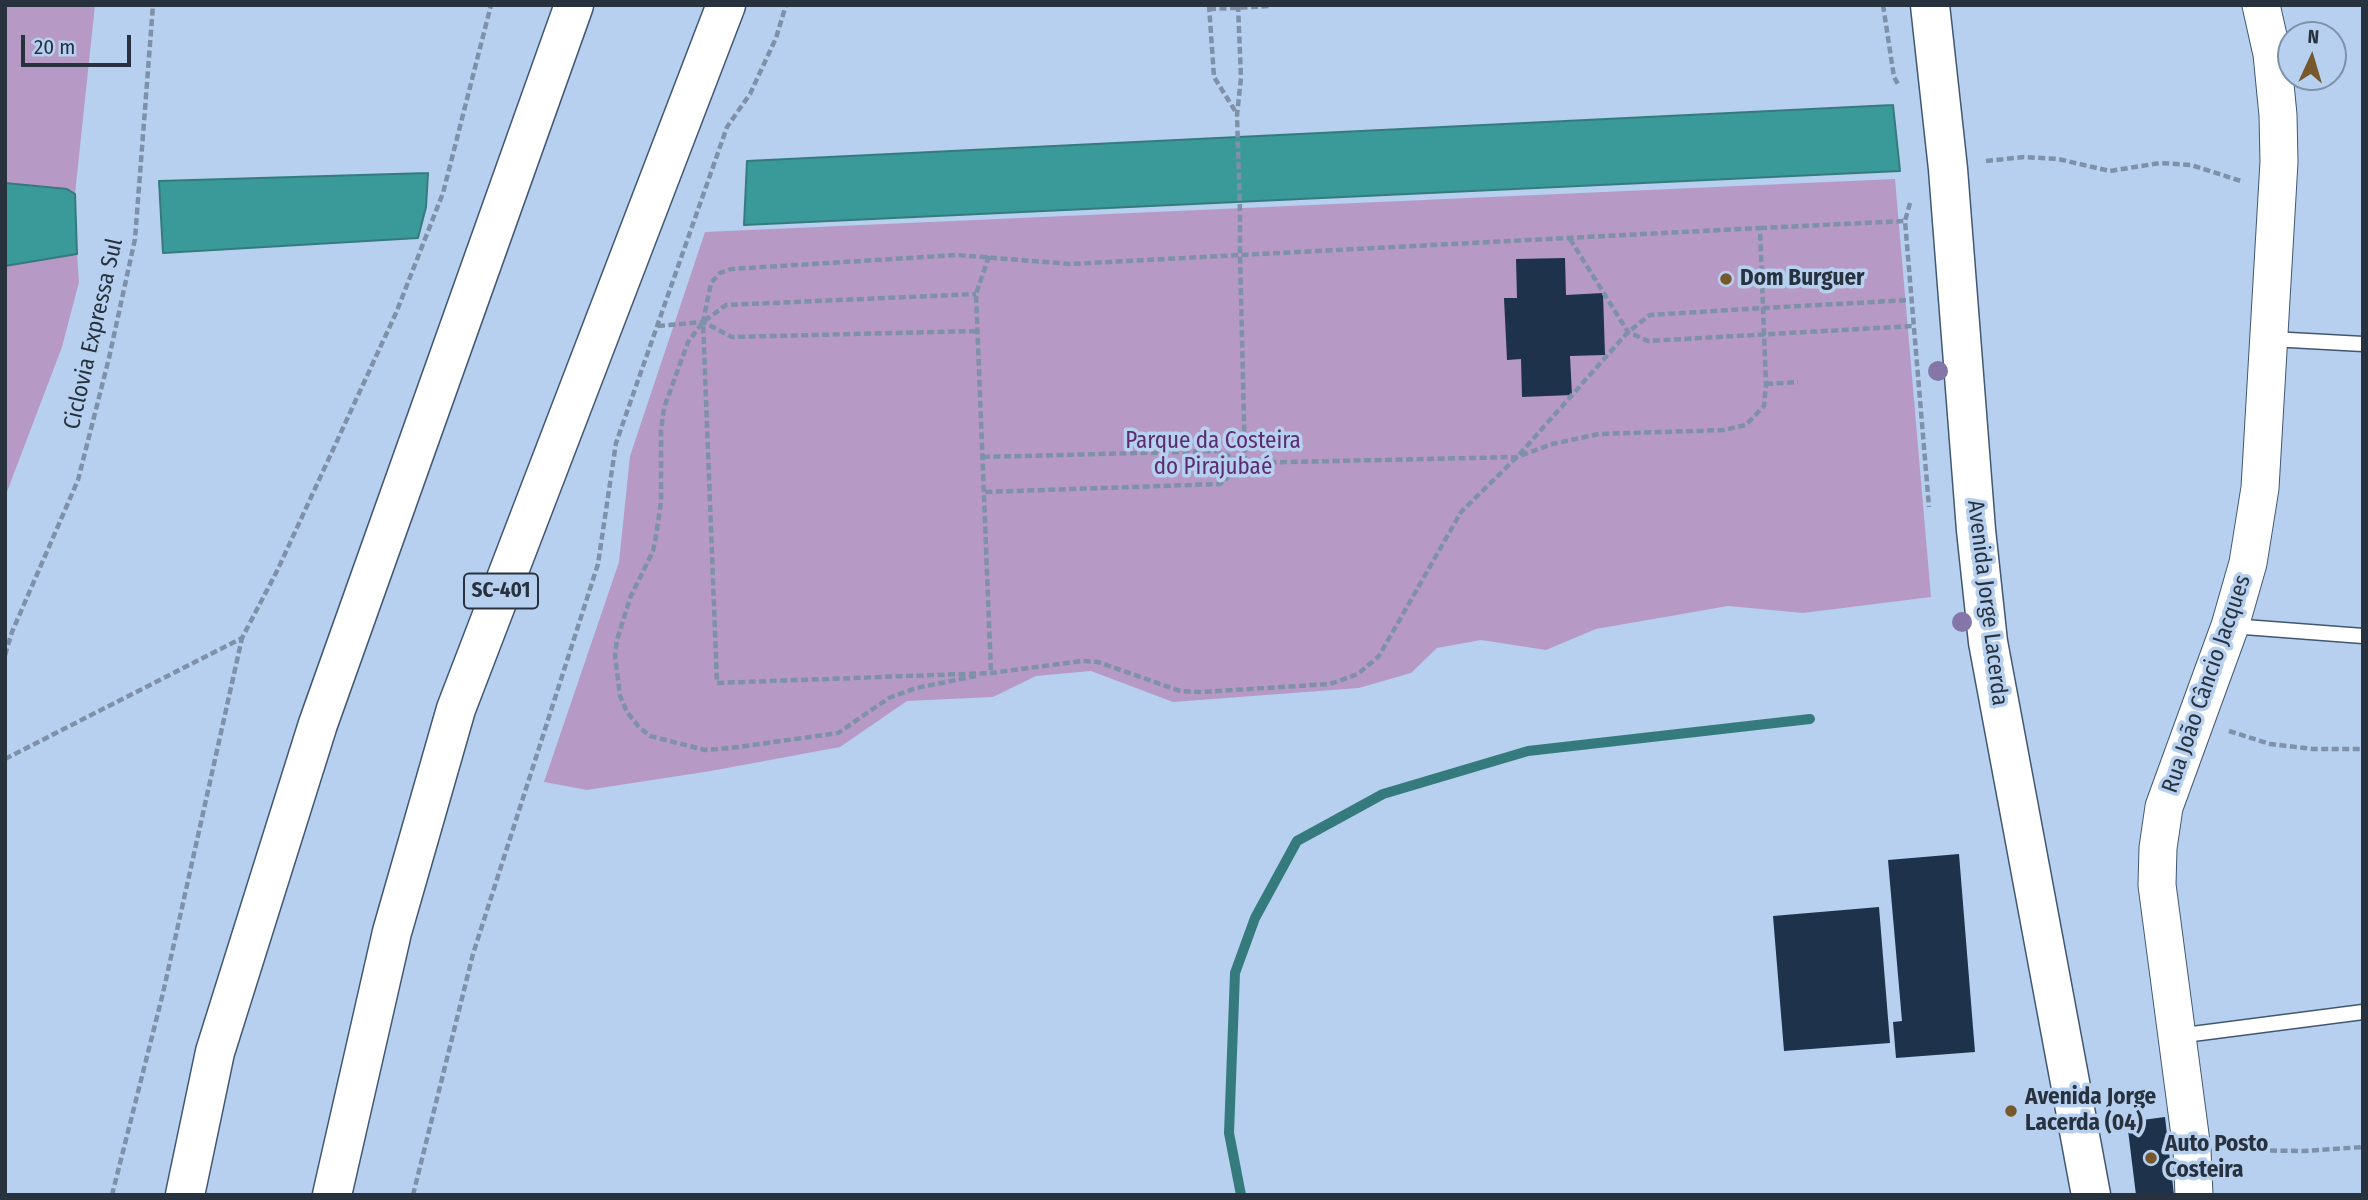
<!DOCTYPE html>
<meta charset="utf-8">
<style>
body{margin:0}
#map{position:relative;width:2368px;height:1200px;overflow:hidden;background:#b7d0ef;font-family:"Fira Sans Condensed",sans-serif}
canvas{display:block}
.frame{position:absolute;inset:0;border:7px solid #28323e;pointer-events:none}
.north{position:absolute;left:2277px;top:21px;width:70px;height:70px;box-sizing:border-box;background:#b7d0ef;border:2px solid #7e91a8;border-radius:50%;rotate:4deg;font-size:19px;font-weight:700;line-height:28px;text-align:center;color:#28323e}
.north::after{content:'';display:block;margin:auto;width:24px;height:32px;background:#77582d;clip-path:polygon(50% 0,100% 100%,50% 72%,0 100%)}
.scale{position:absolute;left:21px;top:35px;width:110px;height:32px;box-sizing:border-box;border:4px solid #28323e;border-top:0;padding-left:9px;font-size:21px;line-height:24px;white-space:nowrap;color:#28323e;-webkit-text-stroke:5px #b7d0ef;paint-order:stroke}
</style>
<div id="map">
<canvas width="2368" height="1200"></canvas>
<div class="frame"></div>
<div class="north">N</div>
<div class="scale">20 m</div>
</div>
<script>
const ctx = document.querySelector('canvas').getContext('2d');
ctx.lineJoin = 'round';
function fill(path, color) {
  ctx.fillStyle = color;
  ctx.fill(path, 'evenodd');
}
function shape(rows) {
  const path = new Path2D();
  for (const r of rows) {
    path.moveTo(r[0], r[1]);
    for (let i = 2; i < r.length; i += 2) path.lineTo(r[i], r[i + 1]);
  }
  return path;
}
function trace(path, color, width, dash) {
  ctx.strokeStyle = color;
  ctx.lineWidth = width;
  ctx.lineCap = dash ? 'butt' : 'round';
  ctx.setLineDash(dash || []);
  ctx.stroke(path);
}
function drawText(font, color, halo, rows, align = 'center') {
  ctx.font = font + ' "Fira Sans Condensed",sans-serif';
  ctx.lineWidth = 7;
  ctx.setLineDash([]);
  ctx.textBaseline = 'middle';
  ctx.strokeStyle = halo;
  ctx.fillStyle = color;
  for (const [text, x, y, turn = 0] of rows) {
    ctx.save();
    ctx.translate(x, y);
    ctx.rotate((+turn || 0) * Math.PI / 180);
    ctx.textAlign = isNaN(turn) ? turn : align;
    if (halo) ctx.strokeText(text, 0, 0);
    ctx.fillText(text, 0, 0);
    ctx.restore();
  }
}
fill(shape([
 [5,5,95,5,75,194,67,189,5,183],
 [1895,179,1931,597,1803,613,1728,606,1596,629,1546,650,1481,640,1437,648,1411,673,1359,688,1173,702,1091,671,1036,676,993,697,907,701,840,747,711,771,587,790,544,782,619,562,630,456,705,232],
 [77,254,79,282,62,347,5,497,5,266]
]), '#b69ac5');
const water = shape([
 [1893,105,1900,171,744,225,747,161,1893,105],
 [428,173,426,207,418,238,163,253,159,181,428,173],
 [5,183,67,189,75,194,77,254,5,266,5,183]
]);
fill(water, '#3a9a99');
trace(water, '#357b7e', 2);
trace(shape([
 [1241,1195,1229,1133,1235,973,1255,918,1297,841,1383,794,1528,751,1810,719]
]), '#357b7e', 10);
fill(shape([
 [1565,258,1566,295,1603,293,1605,355,1570,356,1572,395,1522,397,1521,359,1507,360,1504,298,1517,298,1516,259],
 [1959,854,1975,1052,1896,1058,1893,1022,1902,1021,1888,860],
 [1879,907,1890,1043,1784,1051,1773,916],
 [2165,1117,2174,1195,2136,1195,2127,1122]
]), '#1e324b');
const service = shape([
 [2271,339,2363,344],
 [2231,626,2363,636],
 [2177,1036,2363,1012]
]);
const tertiary = shape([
 [2194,1195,2192,1150,2157,885,2158,848,2164,807,2230,626,2248,563,2260,488,2279,162,2278,115,2272,54,2261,5]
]);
const secondary = shape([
 [1930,5,1948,169,1976,530,1988,642,2091,1195]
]);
const trunk = shape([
 [185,1195,215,1052,318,724,574,5],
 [332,1195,392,932,456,709,726,5]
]);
trace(service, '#425772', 17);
trace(tertiary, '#425772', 39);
trace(secondary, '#425772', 41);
trace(trunk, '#425772', 41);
trace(shape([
 [1209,5,1214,77,1237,114],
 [1238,5,1241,78,1237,115,1240,212,1240,255,1245,463,1517,457,1552,444,1599,434,1724,430,1746,425,1764,406,1766,384,1763,308,1760,228,1240,255,1071,264,957,255,731,269,720,273,711,283,703,322,717,683,991,673,1082,661,1098,662,1180,691,1202,692,1330,684,1358,674,1379,656,1461,512,1517,457,1628,332,1650,315,1763,308,1910,300],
 [1883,5,1894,77,1899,86],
 [1209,9,1271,6],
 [1986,161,2024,157,2058,159,2110,171,2160,163,2191,165,2241,181],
 [1910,203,1905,221,1929,507],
 [1760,228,1905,221],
 [1570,239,1628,332,1648,341,1913,326],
 [989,256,976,294,991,673],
 [658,326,703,322,732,337,978,331],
 [1766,384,1798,382],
 [983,457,1217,451,1245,463,1220,484,984,492],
 [5,655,12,632,78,480,109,358,135,239,153,5],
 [976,676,916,688,889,698,838,733,731,748,705,750,650,736,639,727,627,712,620,696,615,655,617,640,630,598,653,551,656,536,661,502,661,430,664,408,688,342,703,322,726,305,976,294],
 [2229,731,2270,744,2313,749,2363,749],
 [5,759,242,638,277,571,396,313,443,193,491,5],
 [2228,1150,2305,1151,2363,1147],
 [112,1195,163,993,242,638],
 [413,1195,473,954,598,564,616,443,727,127,750,94,776,38,786,5]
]), '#7e91a8', 4.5, [7, 3.5]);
trace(service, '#fff', 14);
trace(tertiary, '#fff', 37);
trace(secondary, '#fff', 38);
trace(trunk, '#fff', 38);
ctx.fillStyle = '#8476a9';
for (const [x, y] of [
 [1938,371],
 [1962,622]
]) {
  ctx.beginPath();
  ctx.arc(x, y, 10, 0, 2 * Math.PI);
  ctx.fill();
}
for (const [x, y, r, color] of [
 [1726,279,7,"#77582d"],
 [2011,1111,7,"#77582d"],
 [2151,1158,7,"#77582d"]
]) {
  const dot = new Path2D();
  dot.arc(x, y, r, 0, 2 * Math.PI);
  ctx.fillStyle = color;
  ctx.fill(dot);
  trace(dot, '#b7d0ef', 2.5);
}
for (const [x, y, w] of [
 [501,591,74]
]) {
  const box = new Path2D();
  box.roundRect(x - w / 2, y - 17.5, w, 35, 5);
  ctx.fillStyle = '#b7d0ef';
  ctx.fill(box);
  trace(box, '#28323e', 2);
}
drawText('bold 21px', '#28323e', null, [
 ["SC-401",501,591]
]);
drawText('bold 23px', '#28323e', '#b7d0ef', [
 ["Dom Burguer",1740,279],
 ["Avenida Jorge",2025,1098],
 ["Lacerda (04)",2025,1124],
 ["Auto Posto",2165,1145],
 ["Costeira",2165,1171]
], 'left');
drawText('23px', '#28323e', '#b7d0ef', [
 ["Ciclovia Expressa Sul",94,334,-77],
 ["Avenida Jorge Lacerda",1987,603,83],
 ["Rua João Câncio Jacques",2207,684,-71]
]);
drawText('23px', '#5b2d70', '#b7d0ef', [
 ["Parque da Costeira",1213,442],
 ["do Pirajubaé",1213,468]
]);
</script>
